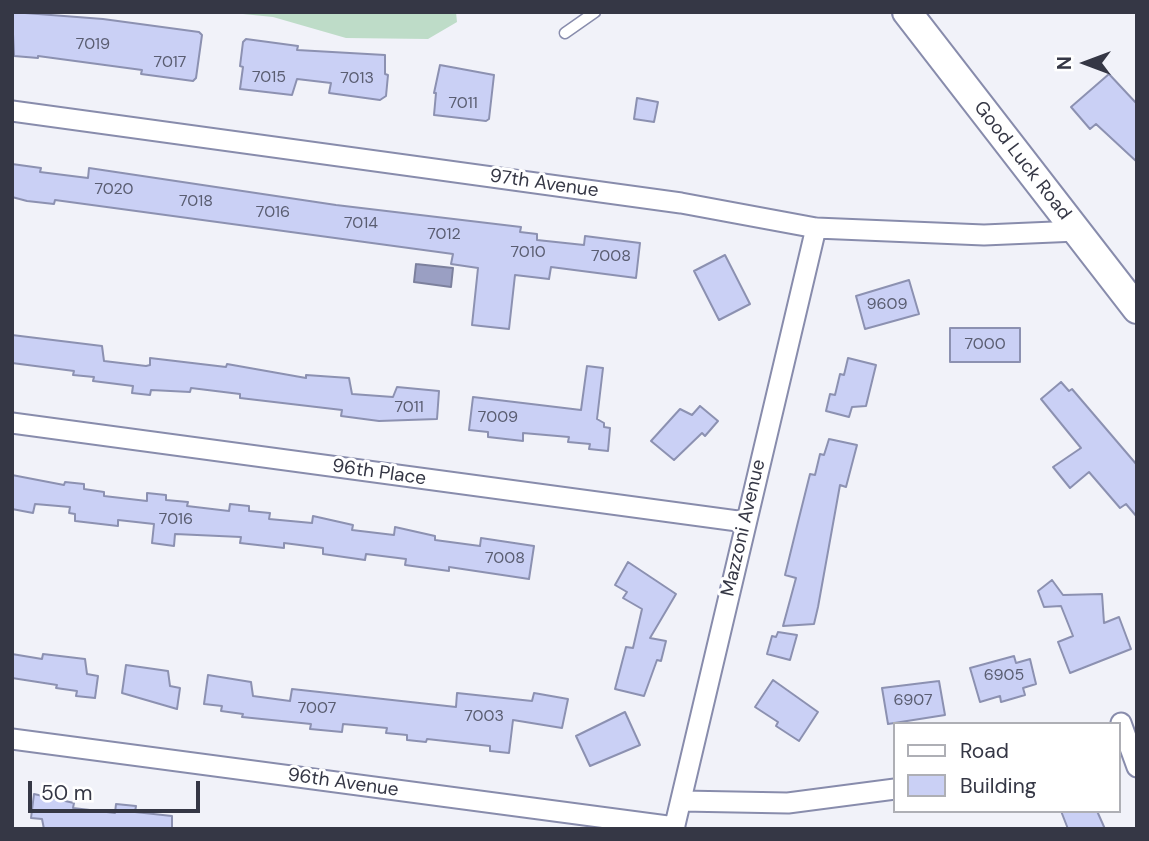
<!DOCTYPE html>
<style>
body{margin:0}
#map{position:relative;width:1149px;height:841px;overflow:hidden;background:#f1f2f9;font-family:"DM Sans",sans-serif}
canvas{display:block}
.frame{position:absolute;inset:0;border:14px solid #353745;pointer-events:none}
.legend{position:absolute;left:893px;top:722px;width:228px;height:91px;box-sizing:border-box;background:#fff;border:2px solid #aeafb5;margin:0;padding:9px 12px;list-style:none;font-size:21px;color:#353745}
.legend li{display:flex;align-items:center;gap:14px;height:35px}
.legend b{width:35px;border:2px solid #aeafb5}
.north{position:absolute;left:1051px;top:28px;width:70px;height:70px;-webkit-text-stroke:5px #fff;paint-order:stroke;rotate:270deg;font-size:19px;font-weight:700;line-height:28px;text-align:center;color:#353745}
.north::after{content:'';display:block;margin:auto;width:24px;height:32px;background:#353745;clip-path:polygon(50% 0,100% 100%,50% 72%,0 100%)}
.scale{position:absolute;left:28px;top:781px;width:172px;height:32px;box-sizing:border-box;border:4px solid #353745;border-top:0;padding-left:9px;font-size:21px;line-height:24px;white-space:nowrap;color:#353745;-webkit-text-stroke:5px #fff;paint-order:stroke}
</style>
<div id="map">
<canvas width="1149" height="841"></canvas>
<div class="frame"></div>
<ul class="legend">
<li><b style="height:9px;background:#fff"></b>Road</li>
<li><b style="height:19px;background:#cad0f5"></b>Building</li>
</ul>
<div class="north">N</div>
<div class="scale">50 m</div>
</div>
<script>
const ctx = document.querySelector('canvas').getContext('2d');
ctx.lineJoin = 'round';
function fill(path, color) {
  ctx.fillStyle = color;
  ctx.fill(path, 'evenodd');
}
function shape(rows) {
  const path = new Path2D();
  for (const r of rows) {
    path.moveTo(r[0], r[1]);
    for (let i = 2; i < r.length; i += 2) path.lineTo(r[i], r[i + 1]);
  }
  return path;
}
function trace(path, color, width, dash) {
  ctx.strokeStyle = color;
  ctx.lineWidth = width;
  ctx.lineCap = dash ? 'butt' : 'round';
  ctx.setLineDash(dash || []);
  ctx.stroke(path);
}
function drawText(font, color, halo, rows, align = 'center') {
  ctx.font = font + ' "DM Sans",sans-serif';
  ctx.lineWidth = 6;
  ctx.setLineDash([]);
  ctx.textBaseline = 'middle';
  ctx.strokeStyle = halo;
  ctx.fillStyle = color;
  for (const [text, x, y, turn = 0] of rows) {
    ctx.save();
    ctx.translate(x, y);
    ctx.rotate((+turn || 0) * Math.PI / 180);
    ctx.textAlign = isNaN(turn) ? turn : align;
    if (halo) ctx.strokeText(text, 0, 0);
    ctx.fillText(text, 0, 0);
    ctx.restore();
  }
}
fill(shape([
 [223,12,456,12,457,22,428,39,346,38,273,17]
]), '#bedcc8');
const water = shape([
 [416,264,453,268,451,287,414,282,416,264]
]);
fill(water, '#9a9fc3');
trace(water, '#7c809d', 2);
const building = shape([
 [12,12,103,19,199,32,202,35,196,78,193,81,156,76,141,74,142,70,38,56,38,58,14,56,12,12],
 [246,39,298,46,297,50,385,55,385,74,388,75,386,96,380,100,329,93,331,83,297,79,292,95,240,89,243,67,240,66,243,42,246,39],
 [440,65,494,75,489,119,486,121,434,115,436,93,434,93,440,65],
 [1109,74,1137,104,1137,162,1096,124,1090,129,1071,107,1109,74],
 [637,98,658,102,654,122,634,119,637,98],
 [12,164,41,168,40,172,88,178,89,168,336,205,521,227,520,232,537,234,537,240,584,245,585,236,640,243,636,278,551,267,549,279,515,275,509,329,481,326,472,325,478,268,451,264,453,254,55,200,54,204,27,201,12,197,12,164],
 [725,255,750,304,719,320,694,271,725,255],
 [909,280,919,314,865,329,856,296,909,280],
 [950,328,1020,328,1020,362,950,362,950,328],
 [12,335,102,346,104,361,146,366,150,365,150,358,226,367,227,364,306,378,306,375,349,378,352,394,393,397,397,387,439,391,437,419,379,421,341,416,342,410,240,398,240,394,191,388,190,392,151,390,150,395,132,393,133,386,93,381,94,377,73,375,74,371,12,363,12,335],
 [848,358,876,365,866,406,852,407,849,417,826,411,830,394,835,395,840,374,844,375,848,358],
 [587,366,603,368,597,419,604,423,604,427,610,428,608,451,589,449,590,444,568,442,569,437,523,433,523,441,488,437,488,432,469,430,473,397,581,410,587,366],
 [1061,382,1069,391,1072,389,1137,465,1137,517,1126,504,1120,508,1089,472,1070,488,1053,467,1081,448,1041,399,1061,382],
 [700,406,718,421,705,436,702,433,674,460,651,441,680,409,692,415,700,406],
 [829,439,857,445,846,487,840,485,818,607,814,624,783,626,796,578,785,575,798,522,810,474,815,475,820,454,824,455,829,439],
 [12,475,64,485,65,482,84,484,84,489,104,492,104,496,147,501,147,493,166,495,166,500,188,502,187,506,229,511,230,504,249,506,249,511,270,513,269,519,312,523,313,516,353,525,352,530,394,535,395,527,435,536,435,540,480,546,481,538,534,546,529,579,449,567,449,571,405,565,406,559,366,554,365,560,323,554,323,548,284,543,284,548,240,543,241,537,175,534,174,546,152,543,154,524,118,520,118,526,75,521,75,514,69,513,70,507,35,504,33,513,12,509,12,475],
 [628,562,676,594,650,638,666,641,661,661,657,660,644,696,615,689,626,647,633,648,642,609,623,598,627,592,615,585,628,562],
 [1052,580,1063,595,1102,594,1104,623,1119,617,1131,649,1070,673,1058,642,1073,636,1061,606,1044,607,1038,591,1052,580],
 [778,632,797,635,790,660,767,654,772,636,776,637,778,632],
 [12,654,42,659,43,654,85,659,87,674,98,676,95,698,76,696,77,691,56,688,57,685,12,678,12,654],
 [1014,656,1016,663,1030,659,1036,684,1023,688,1025,695,1001,702,1000,696,980,702,970,668,1014,656],
 [126,665,168,671,170,686,180,688,177,709,122,693,126,665],
 [208,675,251,682,253,696,290,701,292,689,456,707,457,693,532,701,534,693,568,699,562,728,513,720,509,753,490,751,490,746,427,739,426,742,407,740,407,735,386,733,387,728,343,724,342,732,310,729,311,724,242,717,243,714,221,711,222,706,204,704,208,675],
 [773,680,818,712,799,741,776,726,778,722,755,707,773,680],
 [939,681,945,715,888,724,882,688,939,681],
 [625,712,640,745,590,766,576,736,625,712],
 [34,794,74,803,73,808,115,813,116,804,136,806,135,812,172,816,172,829,44,829,42,819,31,818,34,794],
 [1061,811,1097,811,1105,829,1068,829,1061,811]
]);
fill(building, '#cad0f5');
trace(building, '#8c91b1', 2);
const service = shape([
 [565,33,595,12]
]);
const minor = shape([
 [12,111,681,203,816,228,984,235,1077,231],
 [12,423,745,522],
 [1121,723,1137,767],
 [12,739,675,827],
 [682,801,788,803,895,789],
 [674,829,816,228]
]);
const secondary = shape([
 [907,12,1137,309]
]);
trace(service, '#888cac', 13);
trace(minor, '#888cac', 23);
trace(secondary, '#888cac', 32);
trace(service, '#fff', 10);
trace(minor, '#fff', 19);
trace(secondary, '#fff', 28);
drawText('16px', '#5a5d71', null, [
 ["7019",93,45],
 ["7017",170,63],
 ["7015",269,78],
 ["7013",357,79],
 ["7011",463,104],
 ["7020",114,190],
 ["7018",196,202],
 ["7016",273,213],
 ["7014",361,224],
 ["7012",444,235],
 ["7010",528,253],
 ["7008",611,257],
 ["9609",887,305],
 ["7000",985,345],
 ["7011",409,408],
 ["7009",498,418],
 ["7016",176,520],
 ["7008",505,559],
 ["6905",1004,676],
 ["6907",913,701],
 ["7007",317,709],
 ["7003",484,717]
]);
drawText('19px', '#353745', '#fff', [
 ["Good Luck Road",1022,161,52],
 ["97th Avenue",544,184,8],
 ["96th Place",379,473,8],
 ["Mazzoni Avenue",744,528,-77],
 ["96th Avenue",343,783,8]
]);
</script>
